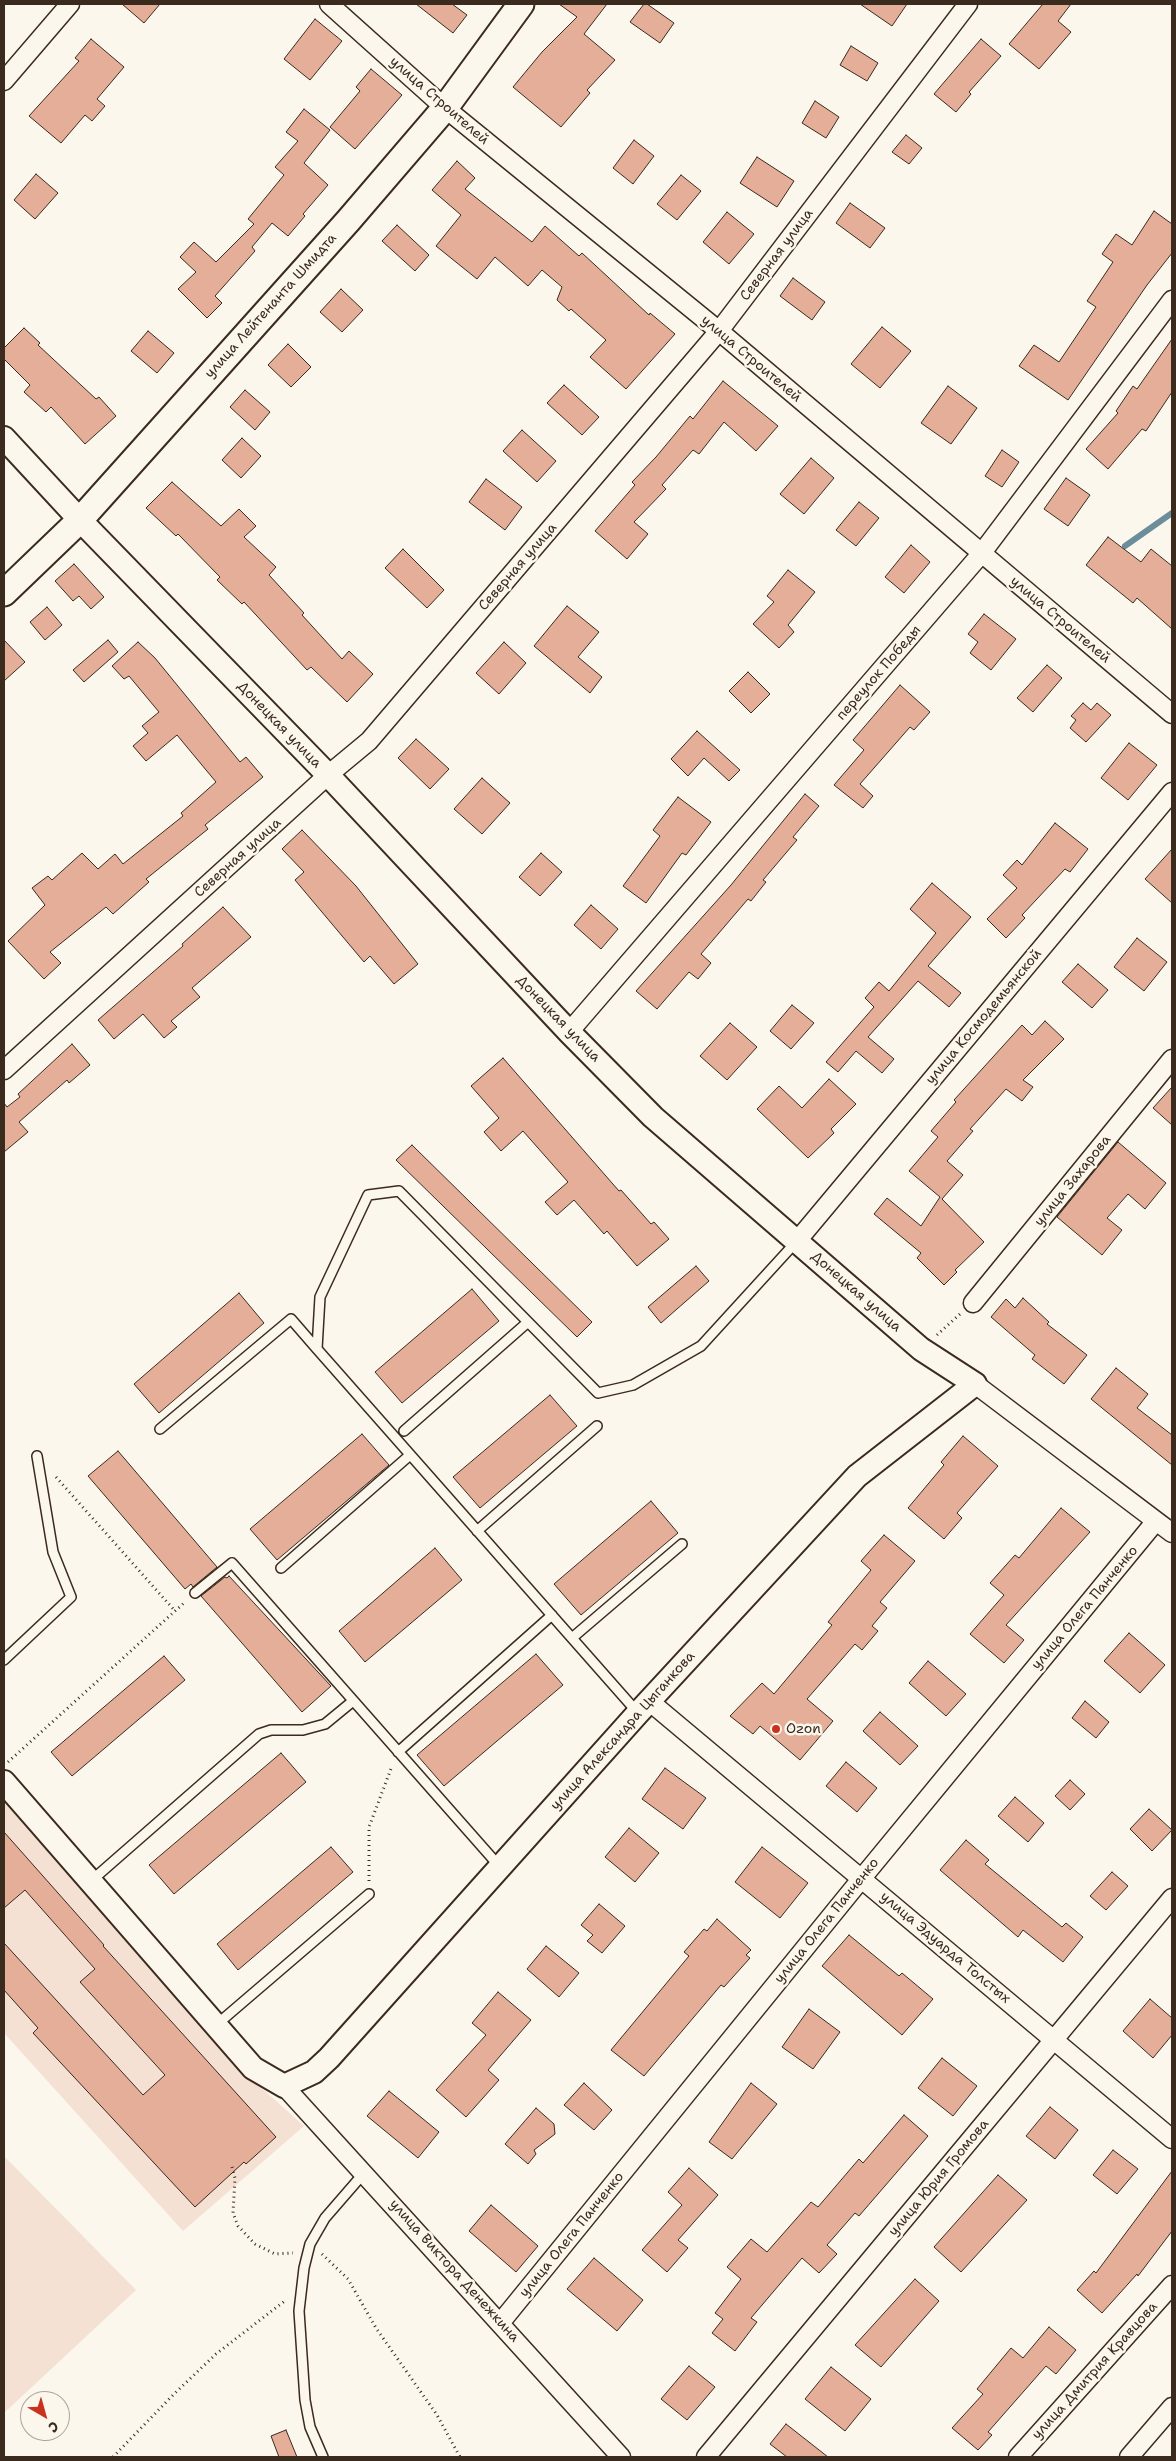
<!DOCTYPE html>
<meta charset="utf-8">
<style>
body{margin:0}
#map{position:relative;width:1176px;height:2461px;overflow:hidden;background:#fbf7ec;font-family:"Shantell Sans",sans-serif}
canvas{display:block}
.frame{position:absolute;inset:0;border:5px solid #3b2a1e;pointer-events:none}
.north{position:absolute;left:20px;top:2391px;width:50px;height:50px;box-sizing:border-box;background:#fbf7ec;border:1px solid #aea59a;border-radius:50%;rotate:142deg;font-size:14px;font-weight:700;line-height:20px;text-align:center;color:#3b2a1e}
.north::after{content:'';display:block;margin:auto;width:18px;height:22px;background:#c8321e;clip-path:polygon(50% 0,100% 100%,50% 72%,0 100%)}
</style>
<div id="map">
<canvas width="1176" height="2461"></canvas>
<div class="frame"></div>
<div class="north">С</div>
</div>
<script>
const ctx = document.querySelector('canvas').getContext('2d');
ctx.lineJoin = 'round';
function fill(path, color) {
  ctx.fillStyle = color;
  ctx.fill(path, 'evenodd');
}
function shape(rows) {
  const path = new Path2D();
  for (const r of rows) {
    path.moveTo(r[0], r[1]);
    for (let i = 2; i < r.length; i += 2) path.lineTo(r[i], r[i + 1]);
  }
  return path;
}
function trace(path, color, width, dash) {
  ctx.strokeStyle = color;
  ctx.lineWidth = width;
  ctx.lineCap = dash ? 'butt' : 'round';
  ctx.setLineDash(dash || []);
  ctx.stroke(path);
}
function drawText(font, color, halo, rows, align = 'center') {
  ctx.font = font + ' "Shantell Sans",sans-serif';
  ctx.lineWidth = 5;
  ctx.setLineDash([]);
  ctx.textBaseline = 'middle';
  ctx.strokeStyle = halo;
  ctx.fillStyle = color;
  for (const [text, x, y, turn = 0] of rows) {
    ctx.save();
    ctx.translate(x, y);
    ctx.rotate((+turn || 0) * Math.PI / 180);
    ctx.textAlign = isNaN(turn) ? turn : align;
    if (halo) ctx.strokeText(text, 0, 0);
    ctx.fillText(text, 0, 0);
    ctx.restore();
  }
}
fill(shape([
 [4,1795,246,2074,304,2126,183,2231,4,2033],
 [4,2156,136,2290,4,2413]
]), '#f4e1d3');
trace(shape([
 [1125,546,1172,513]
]), '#6b8e9a', 6);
const building = shape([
 [122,4,160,4,144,23,122,4],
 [416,4,452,4,467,15,453,33,416,4],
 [559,4,607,4,584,34,615,60,587,90,590,93,561,127,513,87,542,52,577,17,559,4],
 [644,4,647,4,674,23,660,43,630,22,644,4],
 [860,4,907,4,892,26,860,4],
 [1043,4,1071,4,1058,21,1071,32,1039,69,1009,44,1043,4],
 [315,19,342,41,310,80,284,59,315,19],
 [91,39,124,67,97,99,105,106,92,121,85,115,61,143,29,116,79,61,75,58,91,39],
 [981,39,1001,56,969,92,971,94,956,112,934,94,981,39],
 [851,46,878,63,867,81,840,65,851,46],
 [371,69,402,95,355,149,330,127,360,91,356,87,371,69],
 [815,101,839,117,826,138,802,123,815,101],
 [304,109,330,130,304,163,328,185,303,214,305,216,288,236,272,223,252,247,255,251,215,296,222,303,207,318,178,289,196,272,180,257,194,242,216,262,254,224,248,219,284,175,275,167,298,141,286,132,304,109],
 [906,135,922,148,909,164,892,152,906,135],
 [634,140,654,156,633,184,613,168,634,140],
 [757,157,794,181,777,207,740,183,757,157],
 [457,161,475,178,465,189,532,242,545,226,579,256,582,253,649,315,650,313,675,334,626,389,590,357,606,340,571,309,569,311,557,300,562,287,542,270,528,286,495,257,477,279,436,246,461,215,432,190,457,161],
 [36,174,58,193,35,219,14,200,36,174],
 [681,175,701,191,677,220,657,204,681,175],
 [850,203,885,228,870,248,836,223,850,203],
 [1154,211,1172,224,1172,253,1147,285,1068,400,1019,366,1034,345,1059,362,1096,307,1087,301,1113,262,1102,254,1116,234,1132,245,1154,211],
 [727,212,754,234,729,264,703,242,727,212],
 [397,225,429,255,415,271,382,241,397,225],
 [793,278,825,302,812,320,780,296,793,278],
 [341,289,363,310,342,332,320,312,341,289],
 [882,327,911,351,880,388,851,364,882,327],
 [24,328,40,343,38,345,96,399,99,397,116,416,85,444,51,407,46,412,24,392,30,385,4,359,4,348,24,328],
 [148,331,174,353,157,373,131,351,148,331],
 [1172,339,1172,392,1146,431,1142,429,1108,469,1086,449,1118,413,1116,411,1133,386,1137,389,1172,339],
 [288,344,311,367,291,387,268,365,288,344],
 [723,381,778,426,756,451,724,422,699,454,693,450,662,485,666,489,634,522,648,534,627,559,595,531,635,485,632,482,656,457,690,416,693,419,723,381],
 [564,385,599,417,582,435,547,403,564,385],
 [948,386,977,408,951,444,921,423,948,386],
 [245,390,270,412,255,430,230,407,245,390],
 [522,430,556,461,537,482,503,451,522,430],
 [242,438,261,456,241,478,222,460,242,438],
 [1002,450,1019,462,1002,487,985,476,1002,450],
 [811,458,834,478,804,514,780,494,811,458],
 [1066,478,1090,495,1068,526,1044,509,1066,478],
 [486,479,522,507,505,530,469,502,486,479],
 [172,482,221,526,239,509,256,526,244,537,276,567,269,575,304,613,302,615,342,659,349,651,373,674,347,702,311,667,307,670,244,602,242,604,217,580,220,577,178,534,176,536,146,508,172,482],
 [859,502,879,518,856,546,836,530,859,502],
 [1108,537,1141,562,1151,549,1172,566,1172,629,1137,598,1133,603,1086,565,1108,537],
 [911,545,930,562,904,593,885,577,911,545],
 [403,549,444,590,427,608,385,568,403,549],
 [74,564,104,597,91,609,79,596,73,601,55,581,74,564],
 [788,570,815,592,788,625,794,632,779,648,753,624,774,602,767,596,788,570],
 [567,606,599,632,578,657,602,677,590,693,534,646,567,606],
 [47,607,62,625,45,640,30,622,47,607],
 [984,614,1016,639,991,670,970,653,978,642,968,634,984,614],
 [4,640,25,662,4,681,4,640],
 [108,640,118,652,84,682,73,670,108,640],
 [138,642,155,658,240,762,246,757,263,777,205,825,208,829,146,879,149,882,113,914,106,907,50,952,61,963,44,979,8,941,45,905,32,888,48,876,52,880,82,853,98,869,115,854,123,864,183,816,181,813,216,782,177,735,146,761,133,746,148,733,142,726,159,712,129,676,124,679,112,666,138,642],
 [504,642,526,663,499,694,476,673,504,642],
 [1047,665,1062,678,1033,712,1017,698,1047,665],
 [748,672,770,694,751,713,729,691,748,672],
 [900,685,930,712,914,730,910,727,860,784,873,796,863,808,834,785,864,750,853,740,900,685],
 [1083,703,1091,710,1097,703,1111,715,1086,742,1070,728,1076,720,1071,716,1083,703],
 [697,731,740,770,729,781,704,758,688,776,671,759,697,731],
 [416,739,449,769,430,789,398,758,416,739],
 [1129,743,1157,765,1128,800,1101,778,1129,743],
 [482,778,510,803,482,834,454,809,482,778],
 [805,794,819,806,793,837,797,840,763,880,766,882,751,901,748,899,701,954,711,963,698,979,689,972,657,1009,636,991,731,885,805,794],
 [678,797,711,822,686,855,682,853,646,903,623,886,660,836,653,830,678,797],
 [1055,823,1088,849,1070,872,1065,869,1022,915,1025,918,1006,938,987,919,1017,888,1003,875,1017,860,1022,865,1055,823],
 [302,830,356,886,418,964,394,984,370,956,364,962,295,880,304,872,282,849,302,830],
 [1172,849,1172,903,1145,879,1172,849],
 [541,853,562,872,540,896,519,877,541,853],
 [932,883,971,917,928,966,961,993,949,1007,918,981,868,1037,894,1059,882,1073,856,1051,838,1072,826,1062,874,1007,865,998,879,982,889,991,936,933,910,909,932,883],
 [591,905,618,929,601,949,574,925,591,905],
 [223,907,251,937,192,988,200,997,171,1021,177,1027,164,1038,143,1014,114,1039,98,1020,183,946,182,944,223,907],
 [1137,938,1167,962,1144,991,1114,967,1137,938],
 [1078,964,1108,990,1092,1008,1062,982,1078,964],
 [792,1005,814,1023,791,1049,770,1031,792,1005],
 [1045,1021,1064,1039,1023,1080,1033,1087,1022,1101,1006,1089,970,1129,973,1131,947,1161,963,1175,942,1199,984,1242,955,1270,957,1272,944,1285,917,1258,921,1253,874,1214,887,1198,921,1226,940,1197,909,1171,938,1137,931,1131,956,1102,954,1100,1022,1025,1032,1035,1045,1021],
 [730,1023,757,1047,727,1080,700,1056,730,1023],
 [72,1044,90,1065,69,1083,67,1080,19,1122,28,1132,4,1152,4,1103,7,1107,20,1097,18,1094,72,1044],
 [503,1058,619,1191,621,1190,651,1224,654,1222,669,1239,637,1266,607,1231,604,1234,574,1200,557,1215,545,1202,568,1182,523,1131,501,1151,484,1132,499,1118,471,1086,503,1058],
 [829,1079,856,1104,831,1129,834,1133,808,1158,757,1109,779,1086,802,1108,829,1079],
 [1172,1087,1172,1125,1153,1108,1172,1087],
 [1118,1142,1166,1183,1145,1209,1128,1194,1107,1218,1122,1230,1102,1255,1057,1217,1118,1142],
 [412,1145,592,1322,577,1337,396,1160,412,1145],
 [696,1266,709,1281,661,1323,648,1307,696,1266],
 [472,1289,499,1321,402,1403,375,1372,472,1289],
 [239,1293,264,1323,159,1413,134,1384,239,1293],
 [1023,1298,1049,1322,1047,1324,1087,1355,1064,1384,1032,1359,1035,1355,991,1317,1006,1299,1015,1308,1023,1298],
 [1116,1368,1148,1394,1137,1408,1172,1435,1172,1465,1091,1399,1116,1368],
 [550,1395,577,1426,480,1508,453,1477,550,1395],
 [362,1434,389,1465,277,1560,250,1529,362,1434],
 [963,1436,998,1466,957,1513,962,1518,944,1539,908,1508,944,1465,941,1462,963,1436],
 [118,1451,217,1567,193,1587,191,1584,185,1589,88,1476,118,1451],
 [651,1501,678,1533,581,1615,554,1584,651,1501],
 [1061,1508,1090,1532,1006,1625,1024,1640,1004,1663,970,1634,1004,1595,990,1583,1015,1555,1019,1558,1061,1508],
 [884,1535,915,1561,880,1602,887,1608,872,1626,878,1631,862,1650,855,1644,807,1699,833,1721,800,1760,760,1726,753,1734,730,1716,762,1683,774,1694,832,1625,828,1622,871,1570,861,1561,884,1535],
 [435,1548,462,1580,365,1662,339,1631,435,1548],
 [229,1576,331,1686,302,1712,201,1596,225,1577,227,1578,229,1576],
 [1129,1633,1165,1665,1140,1693,1104,1661,1129,1633],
 [536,1654,563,1685,444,1786,417,1755,536,1654],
 [164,1656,185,1680,72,1776,51,1752,164,1656],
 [928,1661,966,1694,946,1716,909,1683,928,1661],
 [1085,1701,1109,1722,1096,1738,1072,1718,1085,1701],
 [880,1712,918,1746,900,1765,863,1731,880,1712],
 [281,1753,306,1782,174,1894,149,1865,281,1753],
 [846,1762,877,1788,857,1812,826,1786,846,1762],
 [665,1768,706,1798,683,1829,642,1799,665,1768],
 [1070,1780,1085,1794,1070,1810,1055,1796,1070,1780],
 [1015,1797,1044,1823,1028,1842,998,1816,1015,1797],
 [1149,1809,1172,1830,1152,1851,1130,1829,1149,1809],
 [629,1828,659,1853,635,1882,605,1857,629,1828],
 [4,1832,104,1945,103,1946,276,2137,246,2164,244,2162,195,2207,33,2033,38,2028,4,1990,4,1943,143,2095,165,2075,80,1982,95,1969,25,1890,4,1908,4,1832],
 [966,1840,989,1860,985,1864,1062,1927,1066,1923,1083,1937,1063,1962,1023,1930,1018,1937,940,1870,966,1840],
 [331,1847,353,1872,238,1970,217,1944,331,1847],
 [762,1847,808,1883,780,1918,735,1882,762,1847],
 [1112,1872,1128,1886,1106,1910,1090,1896,1112,1872],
 [599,1904,625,1926,602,1953,587,1941,593,1935,581,1925,599,1904],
 [717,1919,751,1950,746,1955,750,1958,724,1987,721,1985,644,2076,611,2050,689,1956,684,1952,704,1929,707,1931,717,1919],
 [849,1935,899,1976,902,1973,933,1999,902,2035,822,1966,849,1935],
 [546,1946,579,1973,559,1997,527,1969,546,1946],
 [498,1992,531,2020,488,2070,499,2080,466,2117,436,2090,486,2035,472,2023,498,1992],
 [1150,1999,1172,2018,1172,2035,1153,2058,1123,2031,1150,1999],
 [809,2009,840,2032,813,2069,782,2047,809,2009],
 [942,2058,977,2086,953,2116,918,2088,942,2058],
 [584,2083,612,2110,594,2130,564,2105,584,2083],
 [751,2083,777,2104,732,2159,709,2142,751,2083],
 [389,2091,439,2132,418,2158,367,2116,389,2091],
 [1050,2107,1078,2130,1055,2159,1026,2136,1050,2107],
 [536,2108,554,2124,555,2134,534,2150,536,2154,528,2164,505,2144,536,2108],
 [904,2115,928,2136,859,2216,855,2213,827,2245,837,2254,819,2273,802,2258,751,2318,757,2322,735,2351,712,2333,723,2319,715,2313,741,2279,727,2267,751,2239,767,2252,811,2202,818,2207,859,2159,863,2163,904,2115],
 [1113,2150,1138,2169,1117,2194,1093,2175,1113,2150],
 [689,2168,718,2195,678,2240,688,2248,667,2272,642,2250,682,2205,668,2192,689,2168],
 [1172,2171,1172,2231,1138,2276,1137,2274,1102,2313,1077,2290,1094,2271,1096,2273,1172,2171],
 [998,2175,1027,2200,961,2272,934,2247,998,2175],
 [491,2205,538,2246,516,2272,469,2231,491,2205],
 [594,2258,643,2300,617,2331,567,2289,594,2258],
 [915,2279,939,2301,881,2367,855,2345,915,2279],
 [1049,2327,1076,2350,1056,2374,1046,2366,988,2432,992,2435,978,2450,952,2428,983,2394,977,2389,1011,2348,1023,2358,1049,2327],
 [689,2366,715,2387,687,2420,661,2399,689,2366],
 [831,2367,871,2399,845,2431,805,2399,831,2367],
 [786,2424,828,2457,787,2457,770,2444,786,2424],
 [286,2430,297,2457,279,2457,271,2436,286,2430]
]);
fill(building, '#e4ae99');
trace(building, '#3b2a1e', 1);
const service = shape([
 [160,1429,291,1319,317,1349],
 [404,1431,528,1322],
 [477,1531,597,1426],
 [281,1568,410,1455],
 [195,1593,232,1563,500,1867],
 [572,1638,682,1544],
 [4,1660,71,1597,53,1552,37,1456],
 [638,1713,317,1349,320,1297,368,1195,399,1191,598,1393,633,1385,701,1346,796,1242],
 [398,1752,552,1615],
 [91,1881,259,1734,271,1730,303,1730,325,1724,353,1701],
 [215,2026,369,1894],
 [323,2457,310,2427,305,2400,299,2311,304,2268,310,2244,325,2218,364,2173]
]);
const minor = shape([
 [329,4,445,108,719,331,1172,714],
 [4,81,70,4],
 [569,1032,981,554,1172,300],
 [4,1070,328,775,369,741,719,331,968,4],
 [797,1241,1172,792],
 [973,1303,1172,1059],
 [975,1384,1172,1533],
 [649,1701,1172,2139],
 [284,2086,621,2457],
 [501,2322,862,1878,1156,1521],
 [706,2457,1172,1898],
 [1018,2457,1172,2285],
 [1129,2457,1172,2407]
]);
const tertiary = shape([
 [4,438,80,520,328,775,569,1032,653,1117,921,1349,975,1384,857,1476,638,1713,329,2058,314,2072,284,2086,253,2068,4,1782]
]);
const secondary = shape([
 [4,593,80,520,348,221,445,108,521,4]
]);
trace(service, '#3b2a1e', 12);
trace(minor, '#3b2a1e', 21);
trace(tertiary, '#3b2a1e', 26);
trace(secondary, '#3b2a1e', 29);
trace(shape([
 [937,1335,960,1314],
 [56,1477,175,1611],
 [8,1762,185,1602],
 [369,1881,369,1827,392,1766],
 [232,2167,235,2178,233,2213,238,2226,255,2244,275,2254,293,2253],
 [322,2254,348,2279,376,2328,437,2415,460,2457],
 [113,2457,174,2394,216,2354,286,2300]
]), '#3b2a1e', 3, [1, 4]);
trace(service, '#fbf7ec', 9);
trace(minor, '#fbf7ec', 18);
trace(tertiary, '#fbf7ec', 22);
trace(secondary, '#fbf7ec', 25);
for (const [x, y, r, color] of [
 [776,1729,5,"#c8321e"]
]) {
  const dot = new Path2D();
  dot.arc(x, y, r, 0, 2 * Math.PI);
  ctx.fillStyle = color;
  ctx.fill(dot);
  trace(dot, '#fbf7ec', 2);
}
drawText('14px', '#3b2a1e', '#fbf7ec', [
 ["улица Строителей",439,101,41],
 ["Северная улица",777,255,-53],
 ["улица Лейтенанта Шмидта",271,306,-48],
 ["улица Строителей",751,359,40],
 ["Северная улица",518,567,-49],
 ["улица Строителей",1060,620,40],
 ["переулок Победы",879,673,-49],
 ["Донецкая улица",279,725,46],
 ["Северная улица",238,858,-42],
 ["улица Космодемьянской",984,1017,-50],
 ["Донецкая улица",558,1019,46],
 ["улица Захарова",1073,1181,-51],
 ["Донецкая улица",856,1292,41],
 ["улица Олега Панченко",1085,1608,-50],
 ["улица Александра Цыганкова",623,1731,-48],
 ["улица Олега Панченко",827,1921,-51],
 ["улица Эдуарда Толстых",945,1948,40],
 ["улица Юрия Громова",939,2178,-50],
 ["улица Олега Панченко",572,2235,-51],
 ["улица Виктора Денежкина",454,2271,48],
 ["улица Дмитрия Кравцова",1095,2371,-48]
]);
drawText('14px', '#3b2a1e', '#fbf7ec', [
 ["Ozon",786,1729]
], 'left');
</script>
